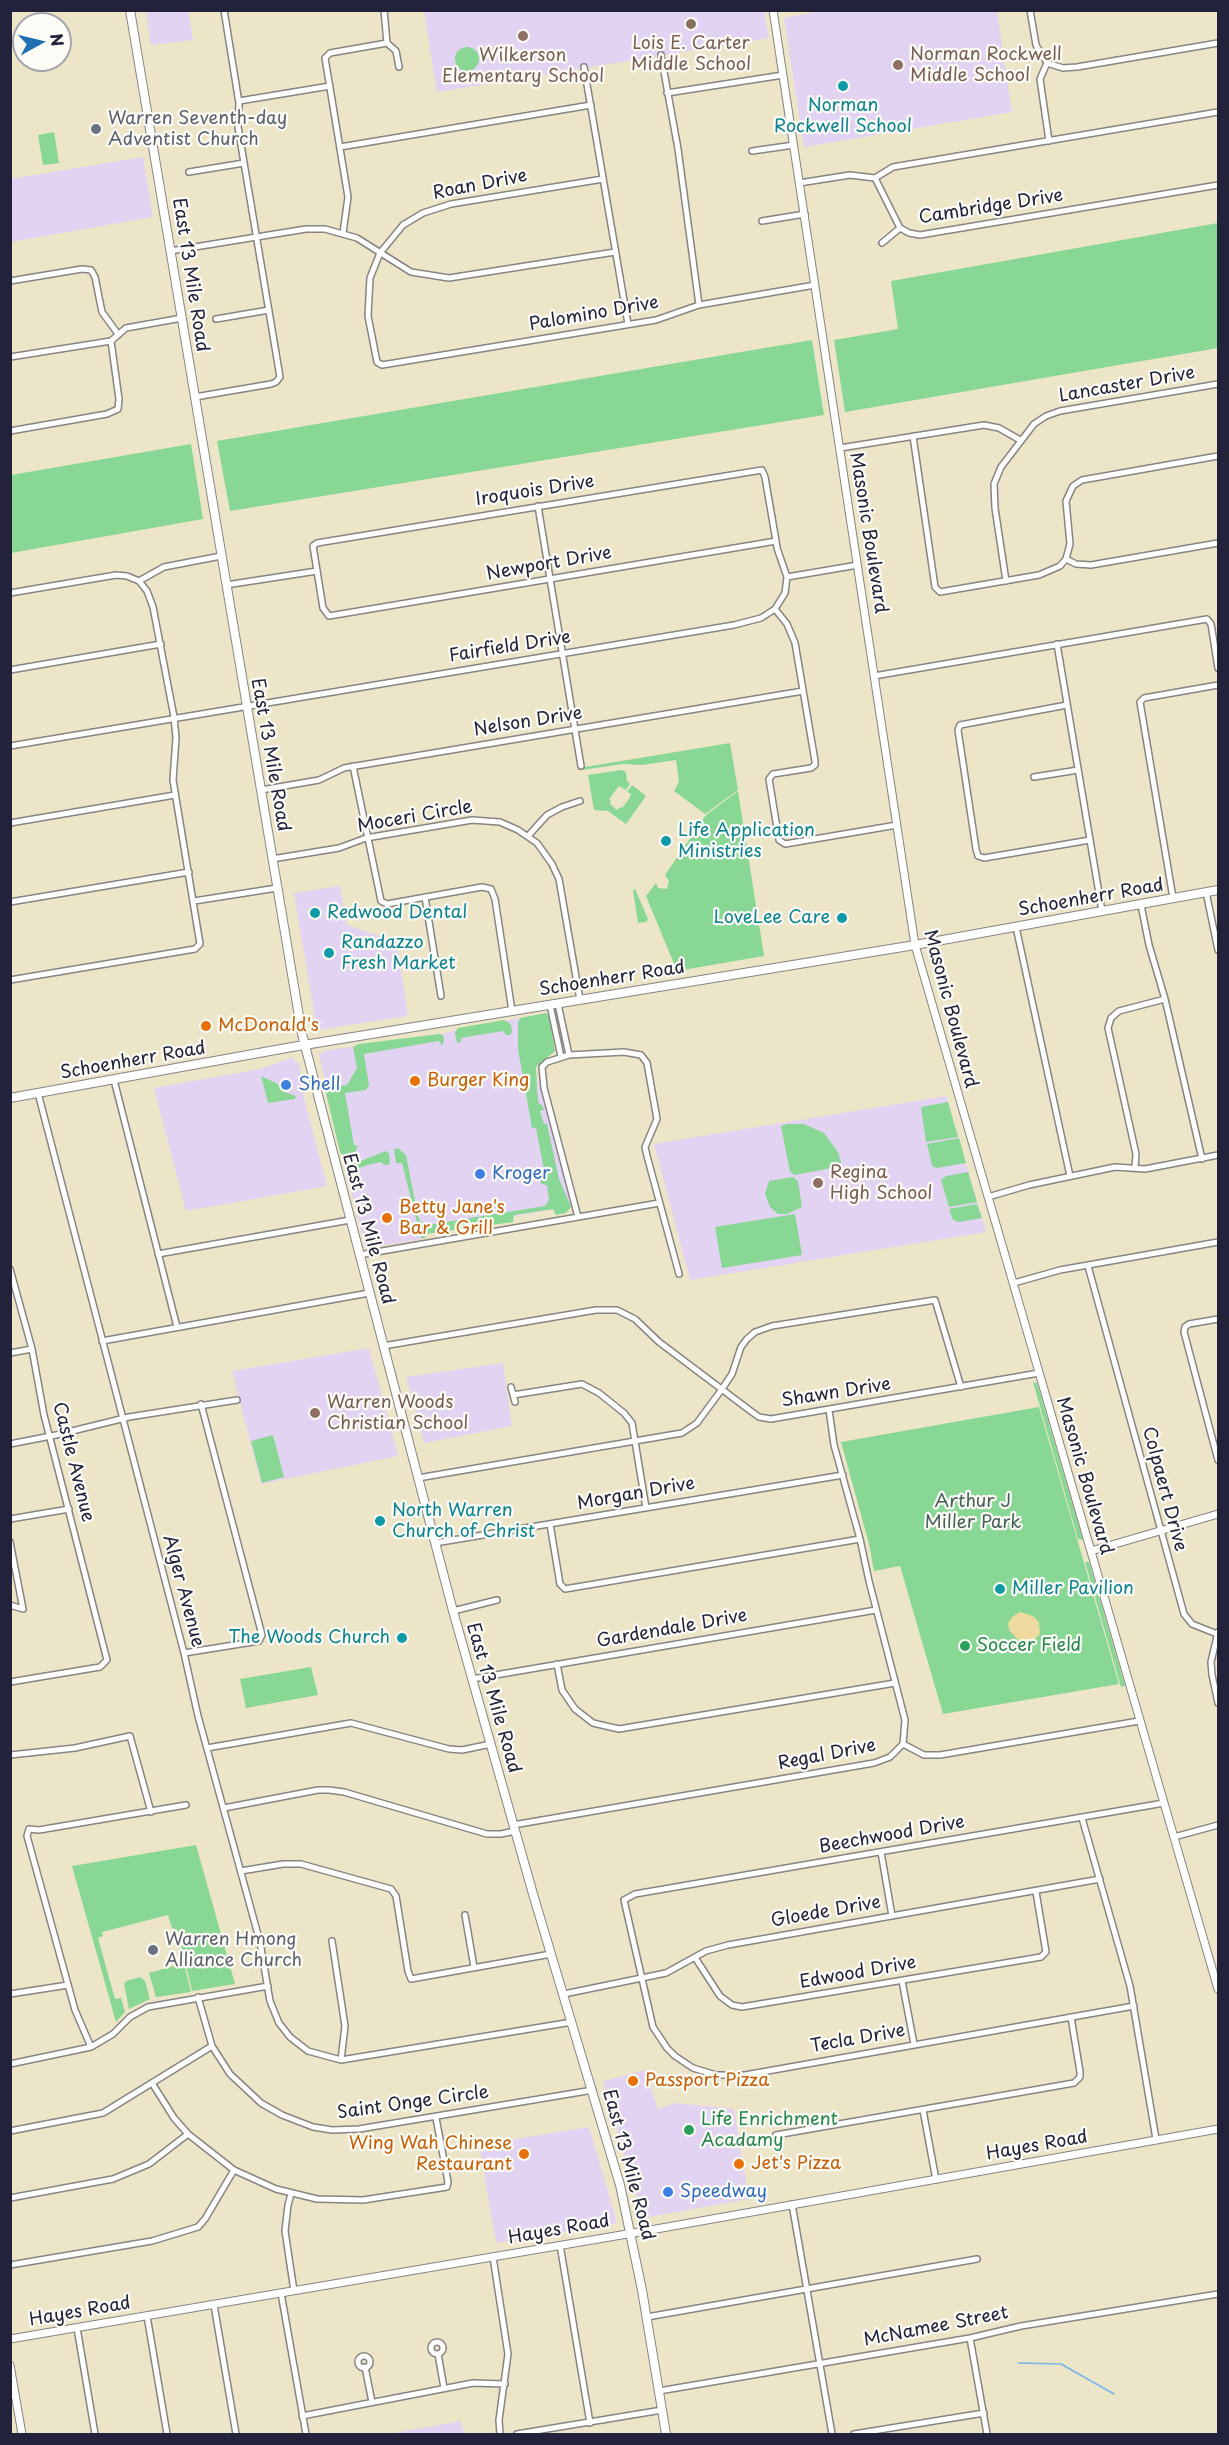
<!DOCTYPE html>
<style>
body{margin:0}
#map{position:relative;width:1229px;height:2445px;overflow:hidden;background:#ede5c8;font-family:"Playpen Sans",sans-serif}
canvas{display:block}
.frame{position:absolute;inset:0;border:12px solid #22223b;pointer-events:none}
.north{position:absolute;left:12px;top:12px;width:60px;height:60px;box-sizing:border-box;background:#fdfcf7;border:2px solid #a5a5ac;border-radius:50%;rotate:82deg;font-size:16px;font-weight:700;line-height:24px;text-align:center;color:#22223b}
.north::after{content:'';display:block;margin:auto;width:21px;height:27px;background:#1f6fb2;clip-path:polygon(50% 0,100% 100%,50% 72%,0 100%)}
</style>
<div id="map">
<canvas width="1229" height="2445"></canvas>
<div class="frame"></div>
<div class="north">N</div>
</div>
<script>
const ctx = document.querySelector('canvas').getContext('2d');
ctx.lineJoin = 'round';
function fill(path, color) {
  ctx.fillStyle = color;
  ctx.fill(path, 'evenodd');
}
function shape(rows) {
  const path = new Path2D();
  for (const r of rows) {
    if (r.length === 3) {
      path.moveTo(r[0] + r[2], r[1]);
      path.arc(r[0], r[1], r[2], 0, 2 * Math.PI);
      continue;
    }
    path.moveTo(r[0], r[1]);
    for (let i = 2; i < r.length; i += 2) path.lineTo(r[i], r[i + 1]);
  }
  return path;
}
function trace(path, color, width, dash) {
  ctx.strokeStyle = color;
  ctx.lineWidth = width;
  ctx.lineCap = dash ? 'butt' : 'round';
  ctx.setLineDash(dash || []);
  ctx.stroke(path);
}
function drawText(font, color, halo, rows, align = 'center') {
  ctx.font = font + ' "Playpen Sans",sans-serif';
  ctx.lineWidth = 4.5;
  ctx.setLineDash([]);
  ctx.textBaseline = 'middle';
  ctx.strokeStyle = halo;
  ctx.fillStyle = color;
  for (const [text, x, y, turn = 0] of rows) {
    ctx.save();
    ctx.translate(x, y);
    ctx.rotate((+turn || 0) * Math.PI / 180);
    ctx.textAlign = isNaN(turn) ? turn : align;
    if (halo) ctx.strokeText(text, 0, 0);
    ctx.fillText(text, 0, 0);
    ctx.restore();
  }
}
fill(shape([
 [828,10,997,11,1012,112,804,147,784,18],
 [146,11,188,11,193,40,151,45],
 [424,11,764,11,769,38,437,92],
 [143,157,153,217,11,242,11,179],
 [340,886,347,925,397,942,408,1016,317,1030,294,893],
 [521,1018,573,1206,422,1232,423,1239,365,1248,319,1055,323,1051,336,1049,442,1034,461,1028],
 [294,1057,295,1063,299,1062,304,1098,327,1186,186,1211,154,1088,260,1069],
 [946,1096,986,1232,690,1280,654,1144],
 [369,1348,398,1456,261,1484,232,1371],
 [503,1363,512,1426,424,1443,406,1377],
 [645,2070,658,2109,676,2103,734,2109,749,2199,643,2218,603,2081],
 [589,2127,617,2223,496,2243,479,2145],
 [461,2421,464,2434,389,2434]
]), '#e3d3f2');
fill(shape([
 [467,59,12],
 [54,132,59,163,43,165,38,135],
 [1218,223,1218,348,845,412,834,340,898,329,891,281],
 [812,340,824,415,230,511,217,441],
 [191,444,203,519,11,553,11,475],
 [730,743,738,790,705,814,674,791,679,782,676,760,642,765,623,764,581,770,579,768],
 [622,770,626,772,627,781,630,784,626,790,619,786,609,799,611,801,610,804,617,810,620,807,622,808,629,799,631,794,627,792,632,785,646,796,626,824,608,811,594,810,588,775],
 [738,791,764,956,677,971,646,896,656,883,658,888,667,889,669,881,665,875,706,815],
 [635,889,648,919,646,922,638,923,633,890],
 [546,1013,549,1016,555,1051,536,1067,537,1092,539,1104,542,1105,544,1110,540,1111,544,1124,547,1124,559,1179,571,1207,566,1213,556,1215,553,1209,514,1215,513,1222,426,1234,426,1238,421,1238,402,1163,396,1163,394,1149,398,1148,406,1155,418,1216,420,1221,428,1225,545,1206,549,1200,547,1185,541,1184,540,1177,545,1175,536,1128,532,1128,518,1049,518,1023,520,1018],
 [504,1020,511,1024,512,1032,510,1035,506,1035,503,1031,461,1038,461,1042,457,1043,455,1033,458,1028],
 [439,1034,443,1035,444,1040,442,1046,439,1041,364,1054,369,1085,366,1090,345,1093,354,1145,358,1146,355,1152,343,1155,340,1152,326,1093,329,1088,347,1085,357,1068,353,1047,359,1044],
 [261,1076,276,1083,287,1093,296,1096,295,1099,268,1103],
 [948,1102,958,1137,926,1142,921,1107],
 [787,1124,804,1124,824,1133,838,1152,842,1166,795,1175,790,1172,781,1126],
 [959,1138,966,1163,937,1168,932,1166,927,1144],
 [386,1151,389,1154,390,1164,384,1165,381,1162,367,1165,355,1170,354,1177,350,1165],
 [968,1172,977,1202,949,1207,941,1180,946,1176],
 [793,1177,798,1181,802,1207,787,1214,778,1214,770,1207,765,1194,769,1181],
 [977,1204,982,1218,959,1222,953,1220,949,1209],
 [795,1214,802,1255,722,1268,715,1227],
 [1033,1382,1037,1383,1083,1540,1078,1539],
 [1039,1407,1119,1684,943,1714,900,1566,874,1571,869,1544,841,1442],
 [273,1435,284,1477,262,1483,251,1441],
 [1085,1562,1089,1562,1125,1686,1121,1687],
 [311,1667,318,1695,246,1708,240,1679],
 [196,1845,235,1984,192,1991,178,1931,172,1928,168,1915,102,1932,103,1936,98,1938,115,1999,121,1998,125,2012,116,2022,72,1866],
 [184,1963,191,1992,156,1997,149,1973],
 [140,1977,145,1981,150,1999,129,2009,124,1984,126,1981]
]), '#89d795');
fill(shape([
 [1020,1612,1033,1616,1039,1622,1040,1634,1033,1641,1019,1641,1009,1630,1008,1624,1012,1617]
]), '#eeda9e');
trace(shape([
 [1018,2363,1061,2364,1114,2394]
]), '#77b5ea', 1.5);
const minor = shape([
 [384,10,387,43],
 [1030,10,1036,45,1047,63,1040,79,1049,141],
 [387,43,396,51,399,67],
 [661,55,678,149,699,305],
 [1047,63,1063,68,1077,67,1218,43],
 [584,67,628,324],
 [667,93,783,75],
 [239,101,330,86],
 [340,147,591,105],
 [752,151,794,145],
 [189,172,244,163],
 [875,178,893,167,1218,112],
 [603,179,451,204,423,213,403,225,380,253,370,278,368,316,377,362,382,365,656,320,699,305,815,285],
 [799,183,850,175,875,178,900,228,909,233,920,235,1218,185],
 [762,221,805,214],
 [343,233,348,197,325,58,330,53,387,43],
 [882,243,900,228],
 [170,251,306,229,325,229,357,238,411,272,449,278,615,252],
 [10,281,82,269,91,270,95,277,102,312,118,334],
 [216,319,269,310],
 [10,357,111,341,126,328,182,318],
 [195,397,271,384,276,382,280,377,238,127,239,103,224,10],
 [10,431,107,414,118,409,119,399,111,341],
 [913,436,935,587,940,592,1039,575,1060,566,1066,559,1070,544,1066,501,1073,486,1082,480,1218,456],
 [840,448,984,425,999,428,1020,440],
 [538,506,581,766],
 [776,541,329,616,323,608,313,546,317,543,762,470,765,477,776,541,777,548,787,577,785,593,775,609,787,624,795,643,815,761,815,765,811,768,773,774,769,779,779,840,785,844,897,825],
 [1066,559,1076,564,1091,565,1218,543],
 [787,577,858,565],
 [1006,581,995,508,994,484,1001,467,1034,424,1046,416,1060,411,1218,384],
 [226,585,317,571],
 [10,593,116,575,127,576,139,581,164,567,221,556],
 [1057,644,1102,911],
 [10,670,161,644],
 [874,676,1207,619,1211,624,1218,668],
 [1067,705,960,725,958,730,976,849,978,856,984,858,1090,840],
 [10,746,734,625,761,618,775,609],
 [353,766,381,901,387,904,482,887,491,889,495,899,512,1011],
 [1034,777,1078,770],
 [261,790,319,780,344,768,803,691],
 [10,823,175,795],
 [528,836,547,815,562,807,580,801],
 [272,859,339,848,366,838,472,820,500,822,518,830,537,843,552,864,559,879,580,1000],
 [1206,892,1218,950],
 [425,897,441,996],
 [1173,898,1140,702,1144,698,1218,685],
 [194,901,277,888],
 [10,902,189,872],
 [1141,905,1149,945,1165,999,1202,1159],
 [1016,927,1070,1176],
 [10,980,195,949,200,944,173,780,176,738,174,717,153,607,147,591,139,581],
 [558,1004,569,1055],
 [550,1005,561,1057],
 [114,1080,177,1327],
 [38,1093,184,1653,198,1716,260,1942,270,2001,279,2023,290,2037,308,2051,341,2060,572,2022],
 [1135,1168,1136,1154,1108,1028,1111,1018,1119,1011,1165,999],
 [988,1197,1029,1185,1115,1167,1145,1169,1218,1155],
 [578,1217,544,1088,542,1067,547,1062,569,1055,624,1052,641,1055,647,1063,657,1119,645,1147,647,1156,679,1274],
 [158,1254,350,1220],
 [359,1255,659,1203],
 [1088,1266,1184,1614,1192,1624,1217,1634],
 [10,1269,32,1349,44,1415,107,1660,100,1667,10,1682],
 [1014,1283,1060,1270,1218,1242],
 [1218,1319,1189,1324,1185,1327,1184,1332,1218,1460],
 [102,1341,369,1293],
 [383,1346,596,1310,617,1310,635,1319,659,1342,752,1412,759,1417,771,1419,1039,1373],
 [10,1353,32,1349],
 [511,1387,515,1402],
 [513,1395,582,1384,599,1393,624,1413,632,1423,646,1508],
 [829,1410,834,1445,860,1539,869,1581,905,1720,903,1744],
 [10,1444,56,1435,129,1417,237,1400],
 [418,1478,682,1433,697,1423,722,1389,732,1374,741,1347,747,1339,755,1332,772,1326,935,1300,961,1387],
 [10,1519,69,1509],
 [550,1524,560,1584,565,1589,860,1539],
 [10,1542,23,1609,10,1605],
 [435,1543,843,1475],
 [453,1611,497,1600],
 [1218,1632,1211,1662,1212,1675,1218,1703],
 [184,1653,259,1641,262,1635,201,1404],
 [557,1664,562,1690,575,1709,593,1723,619,1729,895,1683],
 [472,1679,876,1610],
 [903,1744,924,1755,940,1755,1139,1721],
 [207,1748,351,1723,449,1749,462,1750,491,1744],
 [10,1755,75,1748,130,1736,151,1812],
 [224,1808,318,1790,329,1790,344,1792,487,1834,501,1834,515,1831],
 [1082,1818,1130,1986,1156,2139],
 [513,1825,874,1763,890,1757,903,1744],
 [1174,1837,1218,1825],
 [881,1852,892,1916],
 [241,1871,283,1864,301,1864,391,1889,396,1896,408,1971,411,1979,551,1954],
 [465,1915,474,1967],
 [332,1941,345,2026,341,2060],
 [696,1959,720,1996,732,2005,742,2007,1041,1957,1046,1952,1036,1892],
 [902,1981,914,2044],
 [10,1994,68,1985],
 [564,1994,666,1973,706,1951,728,1945,1100,1879],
 [198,1997,212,2046,230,2074,261,2103,282,2115,313,2127,332,2130,359,2129,593,2090],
 [1134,2006,745,2075,716,2075,693,2068,675,2056,667,2048,653,2027,624,1900,635,1894,1164,1803],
 [91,2047,75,2010,27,1836,29,1829,39,1830,186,1805],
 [10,2064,91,2047,113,2034,130,2017,148,2007,268,1986],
 [152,2083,174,2118,188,2134,234,2170,276,2189,317,2199,363,2200,447,2187,448,2182,436,2118],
 [923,2110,936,2180],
 [10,2131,103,2113,212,2046],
 [776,2135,1074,2083,1080,2077,1080,2072,1071,2017],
 [291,2194,288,2205,285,2231,294,2291],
 [10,2198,113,2179,149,2164,188,2134],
 [792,2204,832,2434],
 [560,2245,590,2423],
 [493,2257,508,2354,499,2420,500,2434],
 [10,2265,152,2241,198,2227,205,2219,234,2170],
 [281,2293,306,2434],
 [214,2305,236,2434],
 [147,2316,167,2434],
 [647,2317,977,2259],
 [77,2328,95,2434],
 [970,2338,987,2434],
 [437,2348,6],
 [438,2354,444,2388],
 [364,2362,6],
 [365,2367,372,2402],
 [659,2391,970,2338,1021,2326,1218,2294],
 [302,2416,473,2383,505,2384],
 [517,2434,662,2410],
 [854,2434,984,2413]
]);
const tertiary = shape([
 [773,10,915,945,1218,1989],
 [1091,1551,1218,1514],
 [10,2339,645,2231,1218,2129],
 [10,2365,22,2434]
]);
const secondary = shape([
 [130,10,302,1034,453,1611,533,1894,620,2185,642,2290,666,2434],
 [10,1098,292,1047,915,945,1218,890]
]);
trace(minor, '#888482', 8);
trace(tertiary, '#888482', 9);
trace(secondary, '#888482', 10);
trace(minor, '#fff', 5);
trace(tertiary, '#fff', 7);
trace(secondary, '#fff', 8);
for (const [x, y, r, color] of [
 [691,24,6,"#8d6e63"],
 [523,36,6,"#8d6e63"],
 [898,65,6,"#8d6e63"],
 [843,86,6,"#0f9aa8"],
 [96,129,6,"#6b7280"],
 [666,841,6,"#0f9aa8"],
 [315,913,6,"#0f9aa8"],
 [842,918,6,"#0f9aa8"],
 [329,953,6,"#0f9aa8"],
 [206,1026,6,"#e8710a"],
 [415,1081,6,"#e8710a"],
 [286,1085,6,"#3f7fe0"],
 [480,1174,6,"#3f7fe0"],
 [818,1183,6,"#8d6e63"],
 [387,1218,6,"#e8710a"],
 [315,1413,6,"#8d6e63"],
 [380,1521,6,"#0f9aa8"],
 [1000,1589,6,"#0f9aa8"],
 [402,1638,6,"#0f9aa8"],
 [965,1646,6,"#2e9e5b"],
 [153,1950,6,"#6b7280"],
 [633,2081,6,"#e8710a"],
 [689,2130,6,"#2e9e5b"],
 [524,2154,6,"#e8710a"],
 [739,2164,6,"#e8710a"],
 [668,2192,6,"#3f7fe0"]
]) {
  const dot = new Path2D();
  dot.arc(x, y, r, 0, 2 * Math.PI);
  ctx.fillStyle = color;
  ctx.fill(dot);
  trace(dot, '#fdfcf7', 2);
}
drawText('18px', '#785e54', '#fdfcf7', [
 ["Lois E. Carter",691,44,"center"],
 ["Middle School",691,65,"center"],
 ["Norman Rockwell",910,55],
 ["Middle School",910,76],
 ["Wilkerson",523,56,"center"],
 ["Elementary School",523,77,"center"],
 ["Regina",830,1173],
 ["High School",830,1194],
 ["Warren Woods",327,1403],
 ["Christian School",327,1424]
], 'left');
drawText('18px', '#0d838f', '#fdfcf7', [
 ["Norman",843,106,"center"],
 ["Rockwell School",843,127,"center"],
 ["Life Application",678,831],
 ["Ministries",678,852],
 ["Redwood Dental",327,913],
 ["LoveLee Care",830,918,"right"],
 ["Randazzo",341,943],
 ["Fresh Market",341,964],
 ["North Warren",392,1511],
 ["Church of Christ",392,1532],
 ["Miller Pavilion",1012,1589],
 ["The Woods Church",390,1638,"right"]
], 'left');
drawText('18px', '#5b616d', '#fdfcf7', [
 ["Warren Seventh-day",108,119],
 ["Adventist Church",108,140],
 ["Warren Hmong",165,1940],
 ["Alliance Church",165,1961]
], 'left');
drawText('18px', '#22223b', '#fdfcf7', [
 ["Roan Drive",480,185,-11],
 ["Cambridge Drive",991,207,-9],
 ["East 13 Mile Road",190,275,81],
 ["Palomino Drive",594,314,-10],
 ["Lancaster Drive",1127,385,-10],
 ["Iroquois Drive",535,491,-9],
 ["Masonic Boulevard",868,533,81],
 ["Newport Drive",549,564,-10],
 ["Fairfield Drive",510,647,-9],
 ["Nelson Drive",528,722,-9],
 ["East 13 Mile Road",270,755,80],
 ["Moceri Circle",415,817,-10],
 ["Schoenherr Road",1091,898,-10],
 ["Schoenherr Road",612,979,-9],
 ["Masonic Boulevard",950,1009,75],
 ["Schoenherr Road",133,1061,-10],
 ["East 13 Mile Road",368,1229,75],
 ["Shawn Drive",836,1393,-9],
 ["Castle Avenue",73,1462,76],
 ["Masonic Boulevard",1084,1476,74],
 ["Colpaert Drive",1164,1489,75],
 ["Morgan Drive",636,1494,-10],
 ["Alger Avenue",183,1591,75],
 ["Gardendale Drive",672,1629,-10],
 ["East 13 Mile Road",493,1698,74],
 ["Regal Drive",827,1755,-11],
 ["Beechwood Drive",892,1835,-10],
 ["Gloede Drive",826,1912,-10],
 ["Edwood Drive",858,1973,-10],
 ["Tecla Drive",858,2039,-10],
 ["Saint Onge Circle",413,2103,-8],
 ["Hayes Road",1037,2146,-10],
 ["East 13 Mile Road",628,2165,75],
 ["Hayes Road",559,2230,-10],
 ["Hayes Road",80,2312,-10],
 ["McNamee Street",936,2327,-11]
]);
drawText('18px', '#c56008', '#fdfcf7', [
 ["McDonald's",218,1026],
 ["Burger King",427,1081],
 ["Betty Jane's",399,1208],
 ["Bar & Grill",399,1229],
 ["Passport Pizza",645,2081],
 ["Wing Wah Chinese",512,2144,"right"],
 ["Restaurant",512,2165,"right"],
 ["Jet's Pizza",751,2164]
], 'left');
drawText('18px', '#366cbe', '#fdfcf7', [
 ["Shell",298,1085],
 ["Kroger",492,1174],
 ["Speedway",680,2192]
], 'left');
drawText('18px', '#46615a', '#fdfcf7', [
 ["Arthur J",973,1502],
 ["Miller Park",973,1523]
]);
drawText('18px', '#27864d', '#fdfcf7', [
 ["Soccer Field",977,1646],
 ["Life Enrichment",701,2120],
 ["Acadamy",701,2141]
], 'left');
</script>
